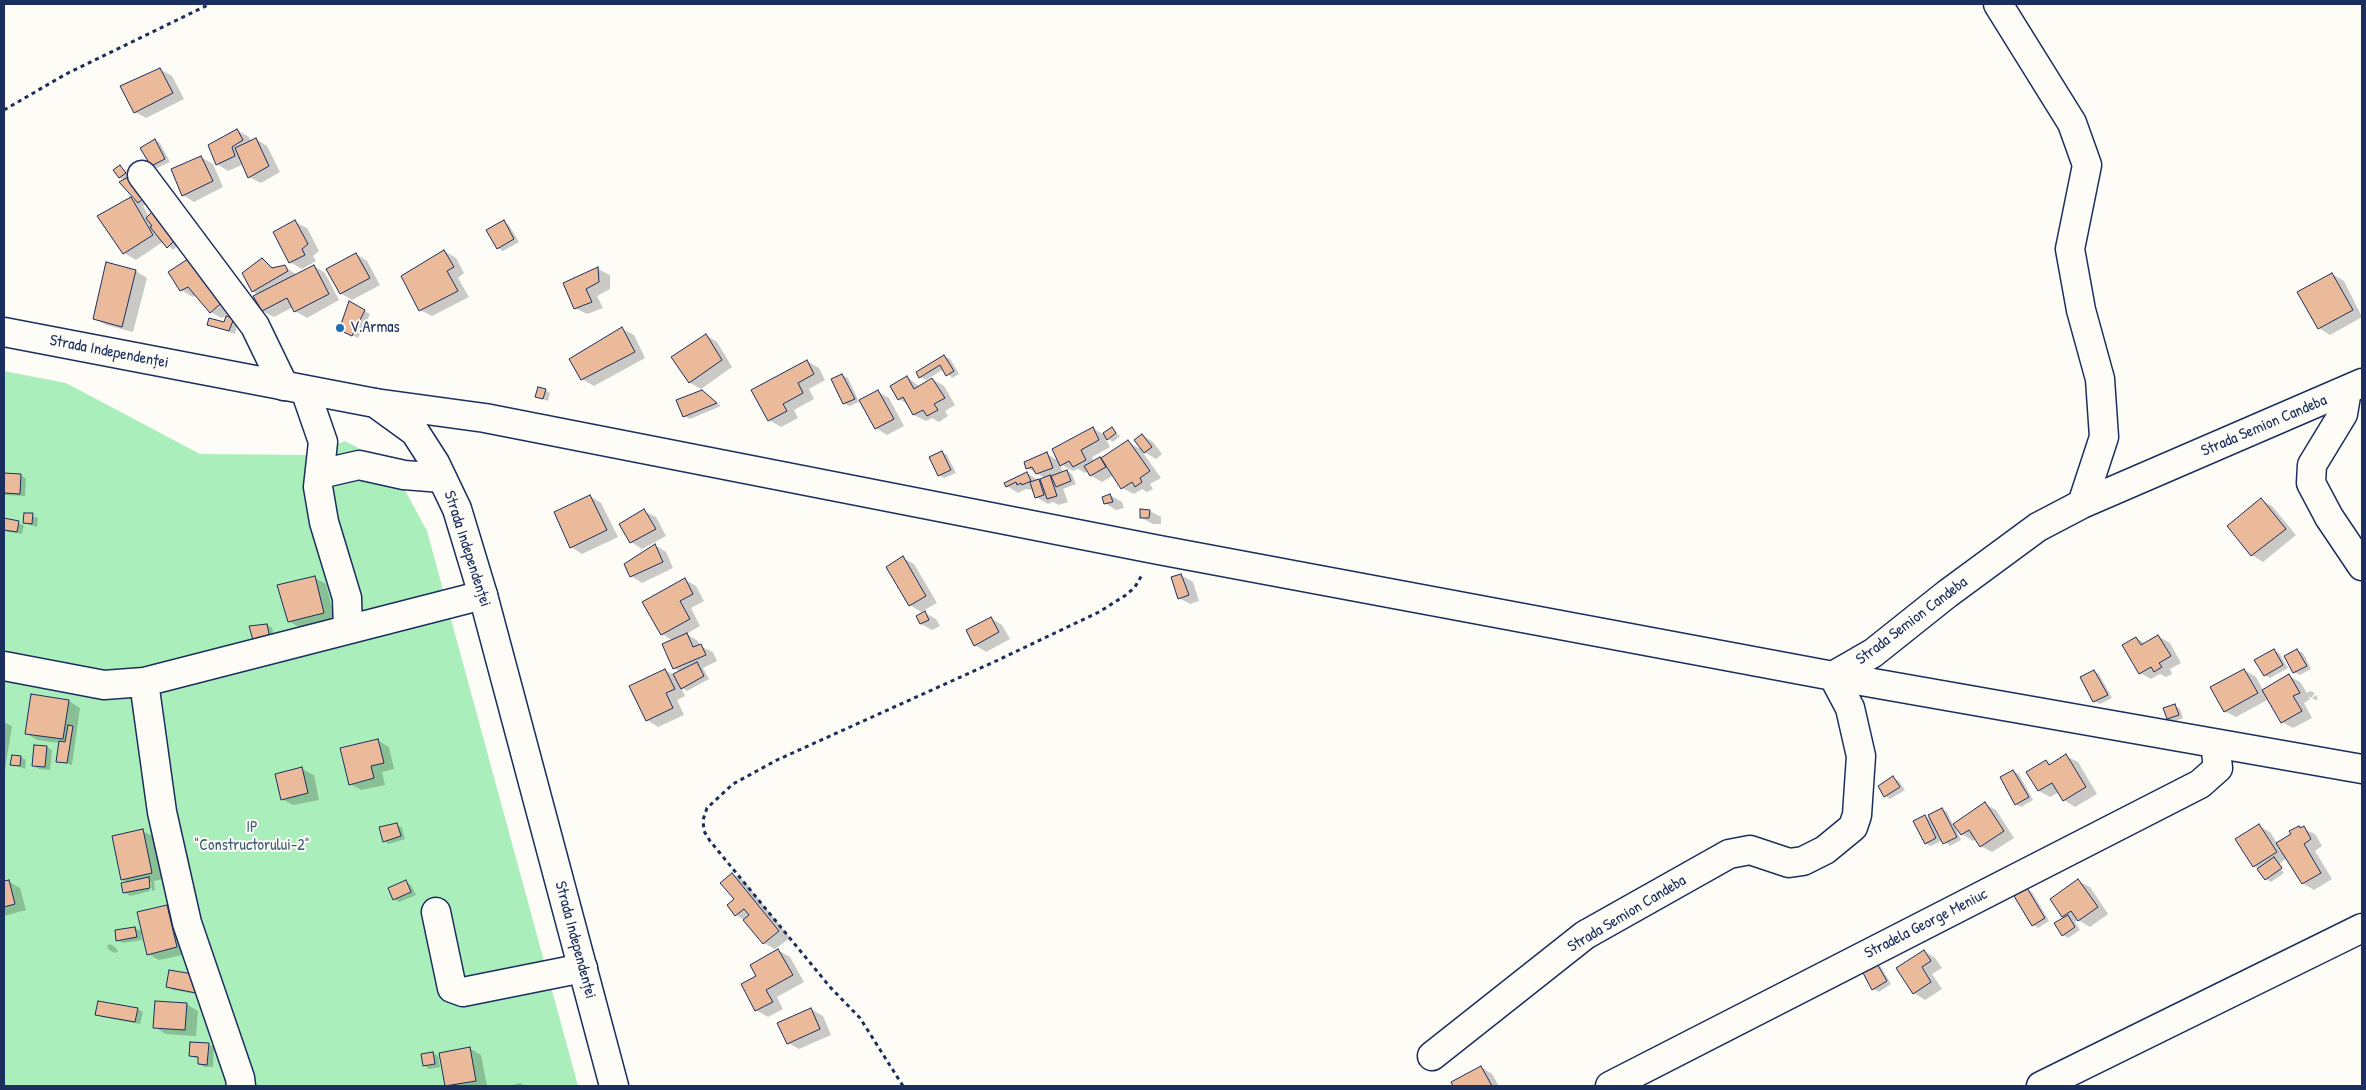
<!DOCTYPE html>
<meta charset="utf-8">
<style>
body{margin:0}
#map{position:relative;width:2366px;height:1090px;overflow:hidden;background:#fdfcf7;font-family:"Patrick Hand",sans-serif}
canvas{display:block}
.frame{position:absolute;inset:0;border:5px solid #1b2f5e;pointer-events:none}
</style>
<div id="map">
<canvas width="2366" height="1090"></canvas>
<div class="frame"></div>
</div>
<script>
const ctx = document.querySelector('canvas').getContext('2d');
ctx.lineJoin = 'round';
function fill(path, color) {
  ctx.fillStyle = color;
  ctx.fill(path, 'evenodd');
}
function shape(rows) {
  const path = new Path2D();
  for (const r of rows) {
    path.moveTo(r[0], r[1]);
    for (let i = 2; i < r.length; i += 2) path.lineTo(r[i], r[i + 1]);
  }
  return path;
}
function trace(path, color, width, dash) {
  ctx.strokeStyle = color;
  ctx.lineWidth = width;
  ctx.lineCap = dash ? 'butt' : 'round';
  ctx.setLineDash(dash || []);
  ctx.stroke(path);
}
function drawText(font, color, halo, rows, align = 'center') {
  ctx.font = font + ' "Patrick Hand",sans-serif';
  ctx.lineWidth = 4;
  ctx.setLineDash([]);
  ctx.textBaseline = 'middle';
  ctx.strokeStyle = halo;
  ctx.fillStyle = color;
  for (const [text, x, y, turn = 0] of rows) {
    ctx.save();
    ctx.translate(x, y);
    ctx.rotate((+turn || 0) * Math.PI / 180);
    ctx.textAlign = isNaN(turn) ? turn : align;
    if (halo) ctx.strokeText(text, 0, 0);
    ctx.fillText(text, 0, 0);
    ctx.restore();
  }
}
fill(shape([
 [4,371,66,383,200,454,313,455,345,441,392,466,427,531,578,1086,4,1086]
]), '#aaefbb');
fill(shape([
 [160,69,172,76,184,99,146,118,135,112],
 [237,130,249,137,251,142,256,139,267,146,280,172,261,183,249,177,244,164,228,171,217,164],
 [155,140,160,143,170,162,157,168,152,165],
 [201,157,213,164,223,187,194,202,183,195],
 [120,166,153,198,143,206,149,217,183,240,173,250,164,241,136,260,124,253,99,217,131,198,139,203,121,182,125,180,120,178],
 [295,222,307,228,319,251,313,256,316,261,302,269,290,262],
 [504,222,509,225,519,242,503,251,498,248],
 [444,251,456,258,464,273,458,278,469,297,432,316,420,310],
 [356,254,367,261,380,285,352,300,340,293],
 [262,260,276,269,285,267,297,275,314,266,325,273,339,300,307,318,295,311,293,307,274,317,262,311,259,295,252,291],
 [106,264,136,271,147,278,133,332,106,325,94,318],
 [598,269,610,275,610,289,597,296,603,308,587,314,575,308,564,283],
 [170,273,237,305,222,318,210,312,196,295,193,297,181,290],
 [2332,274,2344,281,2362,317,2330,335,2319,328],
 [350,303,370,314,358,338,346,332],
 [233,319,238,322,235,334,208,324,225,324],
 [622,329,634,335,645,358,594,386,582,379,571,359],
 [706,335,717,342,732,367,701,389,689,382],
 [944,356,950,359,959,374,952,378,944,369,926,380,920,377],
 [807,361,819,368,825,380,809,389,814,399,794,410,798,418,781,427,769,420,753,390],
 [842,375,848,378,859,402,849,406,844,403],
 [907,377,920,387,932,379,944,386,955,405,945,411,948,416,939,422,932,418,926,421,914,415,909,405,899,399,891,387],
 [545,390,550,393,548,401,536,396],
 [702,391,721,406,690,419,684,416],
 [878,392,889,398,904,426,887,435,876,428,860,402],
 [1092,428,1103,434,1112,429,1120,436,1113,442,1105,437,1110,447,1092,457,1094,461,1101,459,1128,442,1144,451,1142,435,1153,442,1162,454,1156,459,1141,450,1161,478,1150,484,1153,489,1147,492,1142,489,1134,494,1122,488,1114,475,1102,482,1090,475,1088,471,1085,473,1078,469,1073,471,1060,464,1063,473,1067,471,1072,474,1076,484,1063,489,1068,502,1059,505,1053,502,1048,504,1036,497,1032,490,1026,489,1018,493,1007,486,1027,473,1043,483,1045,478,1027,468,1047,454,1059,461],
 [942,452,947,455,956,473,944,478,939,475],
 [4,475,21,475,26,479,25,496,4,495],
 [1110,495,1122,502,1124,508,1116,510,1105,503],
 [590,496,601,503,618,537,582,554,571,547],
 [2261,500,2272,506,2296,535,2263,562,2252,555,2228,526],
 [644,511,656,517,666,536,642,549,631,542],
 [1150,511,1161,517,1161,524,1153,524,1142,518],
 [25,514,38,518,37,527,25,523,24,525],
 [4,520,24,525,22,534,4,531],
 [655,545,666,552,673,568,642,583,631,576],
 [903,558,914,564,937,603,921,612,910,605],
 [1181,575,1193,582,1199,601,1190,604,1179,598],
 [315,578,326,584,335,619,300,628,289,621],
 [684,579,696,586,704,601,691,608,700,626,686,634,698,641,700,646,713,652,717,661,703,668,709,679,687,691,681,687,685,696,677,700,684,715,658,727,647,720,665,670,674,675,680,672,674,668,673,641,662,634],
 [925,613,936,619,940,626,932,630,921,624,917,617],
 [991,618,1002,625,1010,639,986,652,975,645],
 [267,625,272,628,275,642,260,646],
 [2158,636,2170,643,2181,663,2170,669,2172,674,2166,677,2160,674,2151,679,2140,673,2136,638,2146,644],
 [2274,650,2279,653,2288,668,2270,678,2265,675],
 [2297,650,2303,653,2311,669,2300,675,2294,672,2286,657],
 [2244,670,2256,677,2263,690,2289,676,2300,682,2307,693,2310,691,2315,693,2311,698,2308,696,2310,699,2304,703,2312,718,2293,728,2282,722,2269,699,2236,717,2224,711],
 [2094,671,2099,674,2112,698,2100,704,2094,701],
 [2316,695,2318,699,2315,700,2312,698],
 [69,701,80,708,72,765,57,761,60,743,37,740,26,733],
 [2175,706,2180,709,2183,718,2174,722,2168,719,2165,709],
 [4,722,12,726,4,775],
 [377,740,389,747,394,769,382,772,385,785,361,790,350,784],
 [47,747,52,750,50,770,39,769,34,766],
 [2066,756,2078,762,2097,794,2075,807,2064,800,2059,792,2050,797,2039,791,2046,762,2052,765],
 [21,757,26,760,25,769,12,764],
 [302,769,314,775,319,800,293,805,282,799],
 [2013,771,2019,774,2033,800,2021,807,2016,804],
 [1893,778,1899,781,1905,790,1890,799,1885,796],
 [1985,804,1996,810,2014,838,1992,852,1981,846,1976,839,1973,841,1962,834,1955,824,1954,825,1961,840,1950,846,1943,840,1931,846,1925,843,1924,816,1933,821,1942,809,1947,812,1953,825],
 [397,825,402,828,405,839,389,844,384,841],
 [2259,826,2270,832,2277,843,2292,834,2299,827,2315,834,2322,846,2315,851,2332,879,2314,890,2302,883,2287,858,2280,863,2286,871,2280,864,2277,864,2284,873,2271,882,2266,879,2259,869,2254,866],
 [143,831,154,837,163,879,154,881,155,890,152,891,151,882,148,882,150,891,130,896,125,892,128,883,122,879],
 [733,874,744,881,790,938,775,949,764,943,746,921,736,915,728,906,736,900],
 [8,881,20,888,26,910,4,916,4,883],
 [2078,881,2090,887,2108,914,2090,927,2078,920,2075,922,2080,930,2068,938,2063,935,2066,917,2063,916],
 [406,882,411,885,416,895,399,902,394,899],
 [2027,889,2032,892,2049,921,2038,928,2033,925],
 [167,906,178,913,187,954,159,960,148,954,143,933,141,934,142,940,123,943,117,940,135,928,143,932],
 [110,944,115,947,118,951,115,953,109,950,107,946],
 [778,950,790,957,804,982,777,997,783,1009,768,1017,756,1010,743,985,758,976],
 [1924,951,1935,958,1942,968,1932,974,1942,989,1925,1000,1914,993],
 [1876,964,1881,967,1891,984,1879,992,1873,989],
 [170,971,201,995,173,990,167,987],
 [186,1004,198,1011,196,1036,166,1034,155,1027],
 [137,1009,143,1012,140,1024,102,1017,97,1014],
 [811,1009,823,1016,831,1035,799,1049,788,1043],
 [208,1044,214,1047,213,1067,205,1067,199,1064,200,1059,190,1056],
 [469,1048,481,1055,487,1086,447,1086,440,1054],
 [433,1053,438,1056,440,1067,429,1069,424,1065],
 [1481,1067,1492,1074,1499,1086,1454,1086,1453,1083],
 [520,1083,525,1086,510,1086]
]), '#0003');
const building = shape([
 [160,68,173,93,134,113,120,86,160,68],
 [237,129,243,140,232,147,235,156,216,165,208,145,237,129],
 [256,138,269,166,248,178,235,148,256,138],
 [155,139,165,159,151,166,140,148,155,139],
 [201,156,213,181,182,196,171,169,201,156],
 [120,165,126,173,119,178,113,170,120,165],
 [132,175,148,194,138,203,119,182,132,175],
 [131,197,153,235,123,254,97,216,131,197],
 [154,210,179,236,167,248,150,227,152,226,146,218,154,210],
 [295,220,308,244,302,249,305,255,289,263,273,232,295,220],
 [504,220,514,239,497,249,486,230,504,220],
 [444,250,454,267,447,271,458,291,419,311,401,276,444,250],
 [356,253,370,278,340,294,326,269,356,253],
 [194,255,227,298,210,313,188,287,180,291,168,272,194,255],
 [262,258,272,268,285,265,288,271,252,292,242,273,262,258],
 [106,262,136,270,122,327,93,319,106,262],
 [314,265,329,294,294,312,287,298,262,311,253,296,314,265],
 [598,267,599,282,586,289,592,302,574,309,563,283,598,267],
 [2332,273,2353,310,2318,329,2297,292,2332,273],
 [349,301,365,310,352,336,339,330,349,301],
 [226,316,234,318,229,331,207,325,209,318,224,322,226,316],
 [622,327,635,352,581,380,569,359,622,327],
 [706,334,722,360,689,383,671,357,706,334],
 [944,355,954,371,946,376,940,365,919,378,916,372,944,355],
 [807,360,814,374,798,383,803,393,783,404,787,411,768,421,751,390,807,360],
 [842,374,855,399,843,404,831,379,842,374],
 [907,376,914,389,932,378,945,398,934,404,938,410,927,416,923,410,913,415,903,397,898,400,890,386,907,376],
 [538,387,546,389,543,399,535,397,538,387],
 [702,390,717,403,683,417,676,400,702,390],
 [878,390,894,419,875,429,859,400,878,390],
 [1093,427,1099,440,1081,450,1086,460,1073,467,1069,461,1060,466,1052,449,1093,427],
 [1112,427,1116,433,1107,440,1103,433,1112,427],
 [1142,434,1152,447,1144,453,1134,440,1142,434],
 [1128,440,1150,471,1140,478,1142,482,1135,487,1132,482,1121,489,1101,458,1128,440],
 [942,451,951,470,938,476,929,457,942,451],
 [1047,452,1053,468,1036,474,1032,467,1026,469,1024,462,1047,452],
 [1100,457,1106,467,1090,476,1084,466,1100,457],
 [1067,470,1071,481,1056,487,1051,476,1067,470],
 [1027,472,1031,481,1022,485,1021,483,1017,485,1016,482,1006,487,1004,483,1027,472],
 [4,473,21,474,20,494,4,493,4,473],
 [1050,475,1057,496,1047,499,1040,479,1050,475],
 [1039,479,1044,495,1035,498,1030,482,1039,479],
 [1110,494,1113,502,1104,504,1102,497,1110,494],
 [590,495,607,530,570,548,554,512,590,495],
 [2261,498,2286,529,2251,556,2227,526,2261,498],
 [644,509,656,529,630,543,619,524,644,509],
 [1140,509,1150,510,1149,518,1140,518,1140,509],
 [24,513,33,513,32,524,23,523,24,513],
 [4,518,19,521,17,532,4,530,4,518],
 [655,544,663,562,630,577,624,564,655,544],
 [903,556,926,596,909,606,886,567,903,556],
 [1181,574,1189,595,1178,599,1171,577,1181,574],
 [315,576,324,613,288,622,277,585,315,576],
 [685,578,693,594,680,601,690,619,661,635,642,602,685,578],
 [925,611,929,620,920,624,916,616,925,611],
 [991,617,999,632,974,646,966,630,991,617],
 [267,624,270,639,254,644,249,626,267,624],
 [687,633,693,647,701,644,706,655,673,669,662,644,687,633],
 [2158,635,2171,656,2159,663,2162,667,2154,672,2151,667,2139,674,2122,645,2136,637,2141,645,2158,635],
 [2274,649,2283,665,2264,676,2254,660,2274,649],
 [2297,649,2307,666,2293,673,2284,656,2297,649],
 [697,662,704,676,681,689,673,674,697,662],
 [665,669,675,689,666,693,673,708,646,721,629,686,665,669],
 [2244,669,2258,693,2224,712,2210,687,2244,669],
 [2094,670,2108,695,2093,702,2080,677,2094,670],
 [2289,674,2300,693,2293,696,2302,711,2281,723,2262,690,2289,674],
 [31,694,69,700,63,739,25,734,31,694],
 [2175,704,2179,715,2167,719,2163,708,2175,704],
 [68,725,73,726,67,763,56,762,59,741,65,742,68,725],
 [378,739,384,763,371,766,374,778,349,785,340,748,378,739],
 [34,745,47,746,45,767,32,766,34,745],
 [2066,754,2086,787,2063,801,2052,783,2038,791,2026,772,2046,760,2049,765,2066,754],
 [12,755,21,756,20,766,10,765,12,755],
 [302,767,308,793,281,800,275,774,302,767],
 [2013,770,2029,797,2015,805,2000,777,2013,770],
 [1893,776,1900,787,1884,797,1878,786,1893,776],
 [1985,802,2004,831,1980,847,1969,830,1961,835,1953,824,1985,802],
 [1942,808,1957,837,1943,844,1928,815,1942,808],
 [1925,815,1936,838,1925,844,1913,821,1925,815],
 [397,823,401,836,383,842,379,827,397,823],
 [2259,824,2277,852,2253,867,2235,839,2259,824],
 [2299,826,2300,828,2304,826,2311,839,2304,844,2321,873,2302,884,2276,843,2291,834,2289,831,2299,826],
 [143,829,152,873,121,880,112,836,143,829],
 [2274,857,2282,868,2265,880,2257,869,2274,857],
 [732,873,779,931,763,944,743,920,749,915,744,909,735,916,727,905,734,899,720,883,732,873],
 [149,877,150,888,123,893,121,883,149,877],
 [2078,879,2098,907,2078,921,2071,911,2062,917,2050,899,2078,879],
 [9,880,15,904,4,907,4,881,9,880],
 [406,880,411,892,393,900,388,888,406,880],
 [2027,888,2045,918,2032,926,2014,896,2027,888],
 [167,905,177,947,147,955,137,912,167,905],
 [2068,915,2075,927,2062,936,2054,923,2068,915],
 [135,927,137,937,116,941,115,930,135,927],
 [778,949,793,975,766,990,773,1002,755,1011,741,984,756,976,750,965,778,949],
 [1924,950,1931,961,1922,967,1931,982,1913,994,1896,968,1924,950],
 [1876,962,1887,981,1872,990,1862,971,1876,962],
 [169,970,199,975,196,993,166,987,169,970],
 [98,1001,138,1008,135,1022,95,1015,98,1001],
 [155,1001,187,1003,185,1030,153,1028,155,1001],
 [811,1008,820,1029,787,1044,777,1023,811,1008],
 [190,1042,209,1043,207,1065,198,1064,198,1057,189,1056,190,1042],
 [470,1047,476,1081,445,1086,439,1053,470,1047],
 [433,1052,435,1064,423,1066,421,1054,433,1052],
 [1481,1066,1492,1086,1453,1086,1451,1082,1481,1066]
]);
fill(building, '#ebba9b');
trace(building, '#1b2f5e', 1);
const minor = shape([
 [1998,4,2072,123,2087,165,2070,249,2081,310,2100,379,2104,437,2082,504],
 [142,175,255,326,284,386],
 [305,390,323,442,318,487,324,522,347,598,348,629],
 [2347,390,2343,414,2312,465,2311,483,2329,517,2362,566],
 [375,403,485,418,1159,550,1833,676,2362,769],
 [320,474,359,465,404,475,442,478],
 [4,666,104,685,144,682,483,595],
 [1833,676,1873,653,1947,594,2038,527,2082,504,2362,383],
 [144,682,162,812,187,923,240,1078,241,1086],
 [436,912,452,988,463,992,583,968],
 [1432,1056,1585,935,1729,854,1750,850,1789,863,1803,861,1825,850,1853,827,1857,815,1861,756,1850,708,1833,676],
 [1610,1086,2200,784,2218,768,2215,744],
 [2041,1086,2362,928]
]);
const major = shape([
 [4,332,375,403,415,432,435,463,457,509,483,595,614,1086]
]);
trace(minor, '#1b2f5e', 31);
trace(major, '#1b2f5e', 31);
trace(shape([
 [4,110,66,74,210,4],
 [903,1086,860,1018,830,987,710,841,704,831,703,820,707,808,733,784,777,760,996,661,1099,612,1126,595,1135,587,1143,573]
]), '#1b2f5e', 3, [4, 4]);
trace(minor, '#fdfcf7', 28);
trace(major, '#fdfcf7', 28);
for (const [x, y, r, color] of [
 [340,328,5,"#1f6fb2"]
]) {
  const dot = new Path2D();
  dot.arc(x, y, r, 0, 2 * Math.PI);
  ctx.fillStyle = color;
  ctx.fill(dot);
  trace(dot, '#fdfcf7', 2);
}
drawText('16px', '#1b2f5e', '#fdfcf7', [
 ["V.Armas",350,328]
], 'left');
drawText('16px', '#1b2f5e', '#fdfcf7', [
 ["Strada Independenței",109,352,11],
 ["Strada Semion Candeba",2264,426,-23],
 ["Strada Independenței",467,549,72],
 ["Strada Semion Candeba",1912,621,-37],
 ["Strada Semion Candeba",1627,914,-31],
 ["Stradela George Meniuc",1926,924,-27],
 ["Strada Independenței",575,940,75]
]);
drawText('16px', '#3f5f75', '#fdfcf7', [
 ["IP",252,828],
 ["\"Constructorului-2\"",252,846]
]);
</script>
